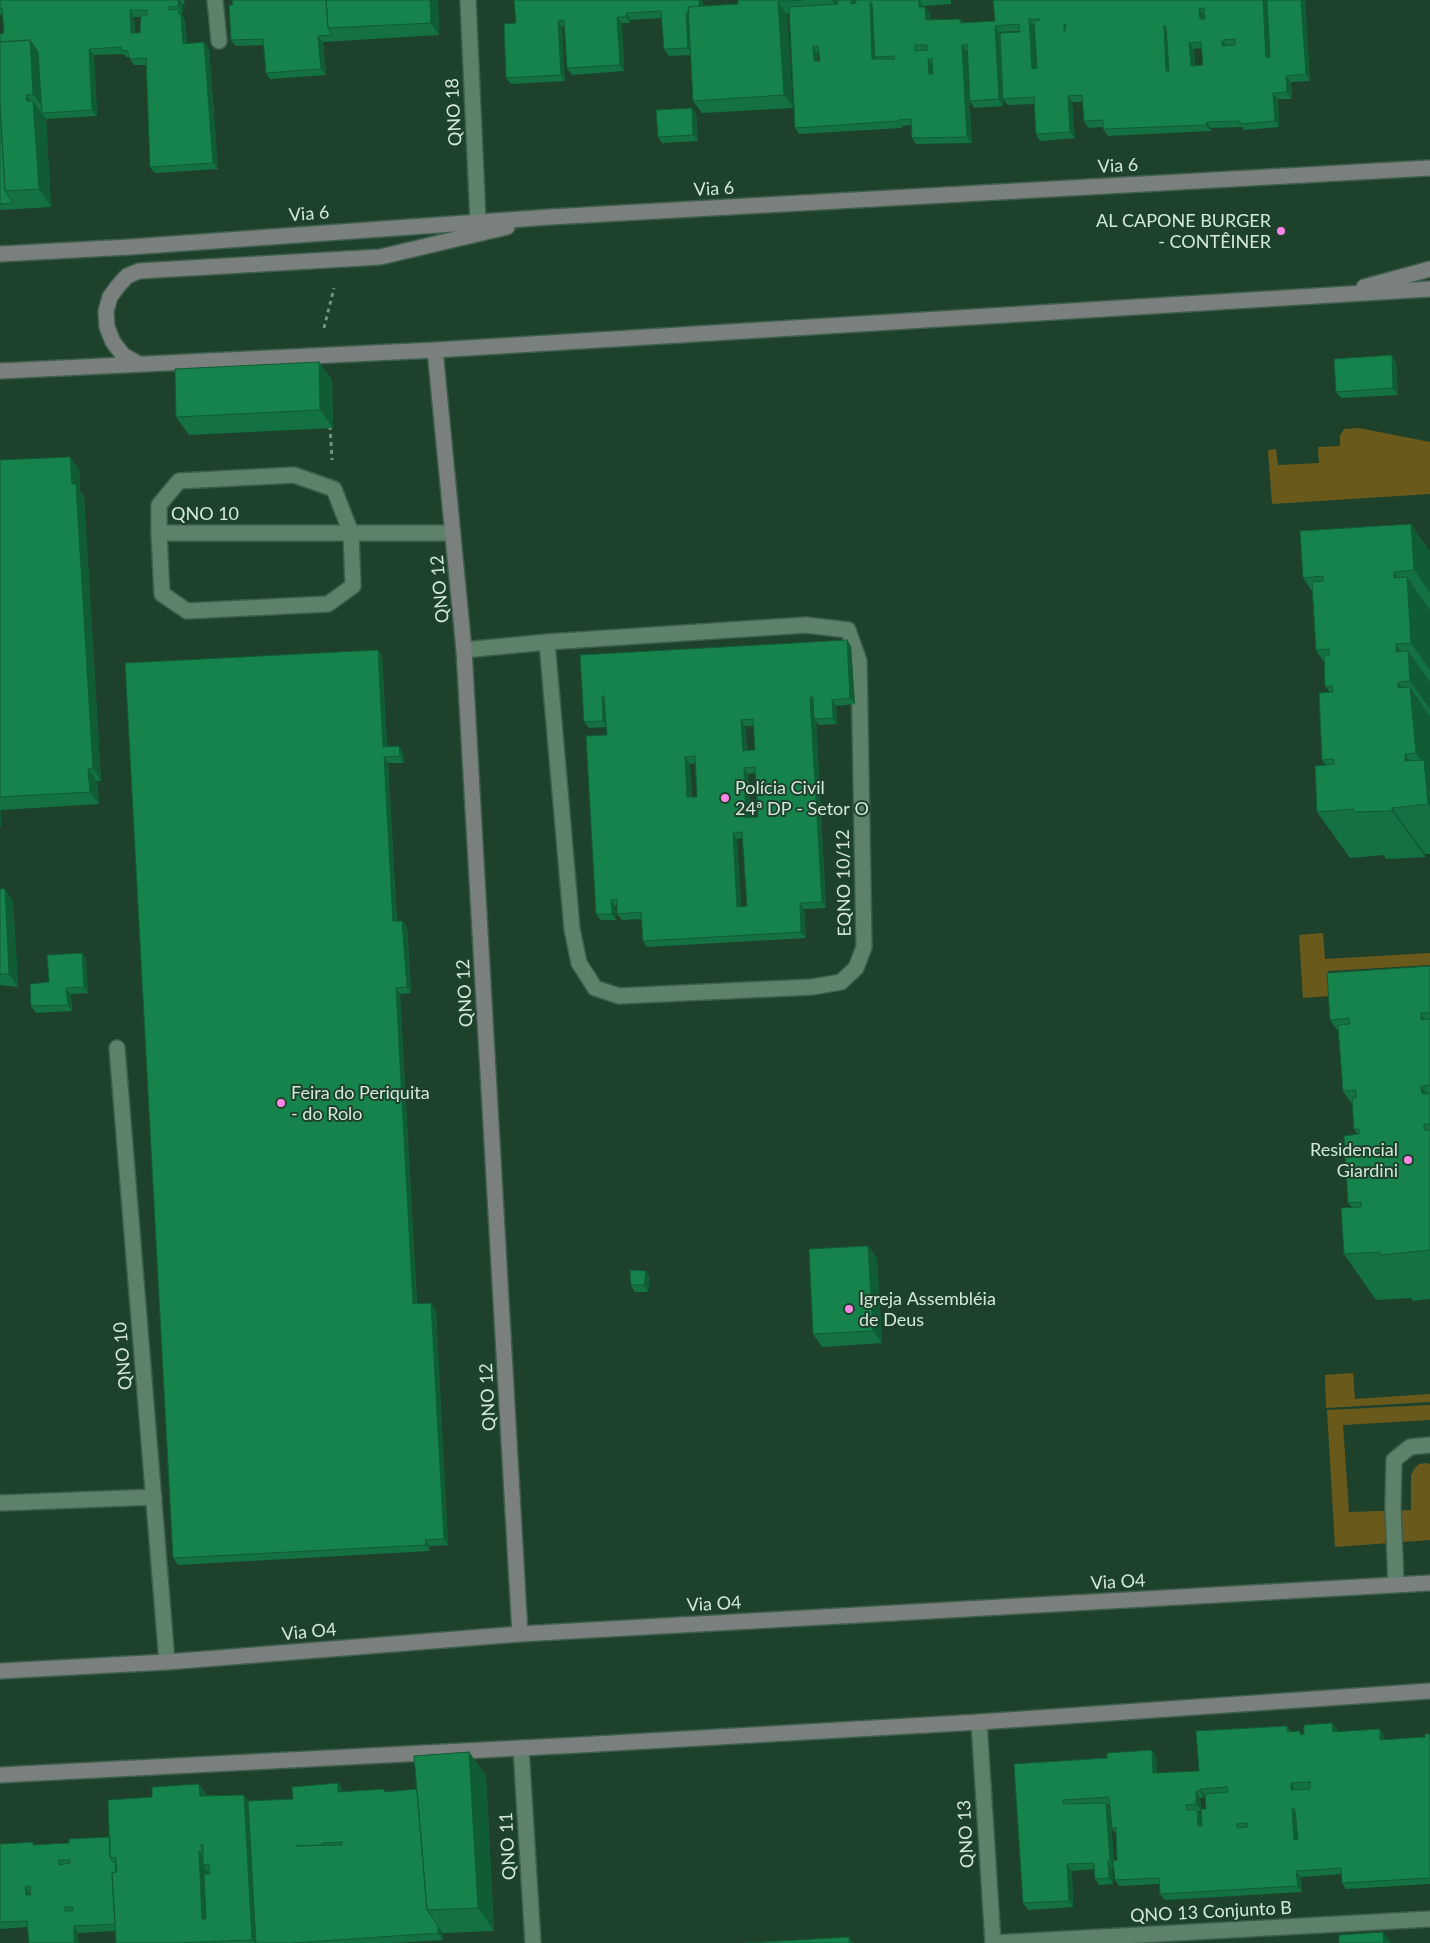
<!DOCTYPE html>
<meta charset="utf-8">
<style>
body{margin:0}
canvas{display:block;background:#1e412c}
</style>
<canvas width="1430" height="1943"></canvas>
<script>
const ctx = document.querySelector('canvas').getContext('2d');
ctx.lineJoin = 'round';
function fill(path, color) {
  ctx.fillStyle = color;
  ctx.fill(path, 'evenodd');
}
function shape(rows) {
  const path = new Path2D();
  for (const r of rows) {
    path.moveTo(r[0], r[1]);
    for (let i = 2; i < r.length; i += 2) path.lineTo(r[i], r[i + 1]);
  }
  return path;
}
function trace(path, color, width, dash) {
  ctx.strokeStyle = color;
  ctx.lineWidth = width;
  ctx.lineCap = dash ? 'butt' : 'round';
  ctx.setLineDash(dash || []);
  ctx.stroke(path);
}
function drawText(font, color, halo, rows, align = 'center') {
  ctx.font = font + ' Lato,sans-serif';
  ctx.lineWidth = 4;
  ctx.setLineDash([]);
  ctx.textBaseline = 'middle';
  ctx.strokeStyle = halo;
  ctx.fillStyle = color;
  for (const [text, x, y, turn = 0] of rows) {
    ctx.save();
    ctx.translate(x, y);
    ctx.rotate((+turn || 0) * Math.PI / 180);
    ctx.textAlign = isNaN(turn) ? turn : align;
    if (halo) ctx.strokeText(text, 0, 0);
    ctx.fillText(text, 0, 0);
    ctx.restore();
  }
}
fill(shape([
 [1359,428,1430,442,1430,494,1272,504,1268,450,1276,449,1278,465,1319,463,1318,447,1340,446,1340,436,1344,429],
 [1323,933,1325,959,1430,953,1430,965,1328,971,1330,996,1303,998,1299,935],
 [1353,1373,1355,1399,1430,1394,1430,1402,1326,1408,1325,1375],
 [1430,1405,1430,1420,1343,1425,1349,1512,1411,1510,1411,1476,1414,1469,1419,1464,1427,1463,1430,1464,1430,1540,1335,1547,1327,1410]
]), '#695a1c');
const lane = shape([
 [159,533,159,505,179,481,294,475,334,489,351,533,353,586,328,604,187,611,162,594,159,533,453,533],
 [464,650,547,642,806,625,848,630,859,661,864,947,856,968,841,982,812,987,619,996,595,988,579,963,572,929,547,642],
 [117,1048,167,1662],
 [0,1503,154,1497],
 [1396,1585,1393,1507,1394,1460,1410,1447,1430,1445]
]);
const street = shape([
 [215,0,219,41],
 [468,0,478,221],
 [979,1722,993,1943],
 [521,1748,533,1943],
 [993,1943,1430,1919]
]);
const secondary = shape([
 [0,254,130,247,550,217,1430,168],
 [1364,287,1430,269],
 [435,350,464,650,520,1634],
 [137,363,123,355,113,342,107,327,106,311,110,297,118,286,127,276,139,271,380,257,507,227],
 [0,371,435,350,1430,289],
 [0,1671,167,1662,520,1634,1430,1583],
 [0,1775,579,1745,979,1722,1430,1691]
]);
trace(lane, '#3e5d4b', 18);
trace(street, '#3e5d4b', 18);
trace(secondary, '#3e5d4b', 18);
trace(shape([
 [324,328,334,288],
 [330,426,332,460]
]), '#75917f', 3, [4, 4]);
trace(lane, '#5d8169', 15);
trace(street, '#5d8169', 15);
trace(secondary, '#79807d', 15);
fill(shape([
 [0,0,184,0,185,4,183,4,183,12,181,13,185,20,187,44,209,48,218,169,155,173,150,167,146,65,134,65,129,57,126,57,124,54,94,55,97,116,46,119,51,207,0,210,0,34,4,33,3,14,0,15],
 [134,17,141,17,140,33,135,33],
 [232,0,438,0,439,35,323,42,326,75,270,79,266,73,264,45,236,46,231,40],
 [514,0,703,0,703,6,738,4,738,0,855,0,855,3,856,3,856,0,951,0,951,4,923,6,923,7,925,7,930,13,930,20,960,19,963,23,1305,0,1310,81,1291,82,1292,99,1278,99,1279,127,1244,130,1242,127,1211,128,1211,131,1108,136,1103,129,1103,127,1088,128,1084,121,1082,102,1072,102,1075,138,1040,141,1036,134,1034,104,1008,105,1003,99,1000,47,1003,106,974,108,970,101,967,51,966,51,972,143,916,144,912,138,911,125,902,126,902,128,799,134,795,128,789,14,787,14,793,108,702,113,693,101,691,55,669,56,664,49,661,18,630,20,630,23,622,23,624,71,572,75,567,68,565,27,562,27,565,81,511,84,506,78,516,23],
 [1034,26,1035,26,1037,68,1036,68],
 [1020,31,1020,32,1000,33,999,32],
 [1202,48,1203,65,1195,66,1194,49],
 [819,52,820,61,818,61,817,53],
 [692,108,696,114,698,141,662,143,658,137],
 [319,362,332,380,333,428,189,435,176,417],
 [1396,362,1398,395,1341,398,1336,392],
 [70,457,79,469,80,491,84,496,101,781,97,781,99,804,1,810,1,826,0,826,0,460],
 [1411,524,1430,552,1430,854,1425,854,1425,857,1386,859,1384,855,1350,858,1317,812,1326,765,1322,760,1330,692,1325,686,1324,662,1316,650,1312,591,1303,578],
 [851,646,855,704,836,706,837,724,819,725,816,721,826,908,804,909,806,938,647,947,643,941,641,919,622,920,617,914,617,906,615,906,616,920,601,920,596,914,607,735,606,727,589,728,584,722,580,655],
 [745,726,753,726,755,750,747,750],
 [695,763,697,797,692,797,690,764],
 [756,773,758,817,751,817,748,774],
 [743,838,747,906,741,906,737,839],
 [378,650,382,656,387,747,399,746,403,753,404,763,388,763,397,921,402,921,407,927,411,993,400,994,417,1304,436,1310,448,1545,430,1546,430,1551,178,1565,173,1558],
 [0,889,13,901,18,987,0,985],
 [82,953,86,959,88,993,71,994,72,1011,36,1013,31,1006,49,982],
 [1430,966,1430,1299,1413,1301,1411,1298,1376,1300,1344,1254,1352,1207,1348,1203,1358,1135,1354,1129,1352,1104,1343,1091,1338,1031,1330,1020],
 [868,1246,877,1258,882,1343,822,1347,813,1334],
 [646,1271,650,1277,648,1292,635,1292,631,1285],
 [1332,1723,1337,1729,1337,1731,1384,1735,1384,1740,1425,1737,1430,1734,1430,1884,1346,1889,1342,1883,1342,1874,1301,1877,1302,1892,1165,1900,1160,1894,1160,1884,1119,1886,1115,1880,1114,1868,1112,1868,1113,1884,1099,1885,1095,1879,1094,1869,1072,1871,1073,1907,1028,1910,1023,1903,1014,1764,1107,1758,1152,1750,1156,1756,1157,1773,1199,1771,1287,1726,1290,1732,1304,1734],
 [1204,1795,1205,1795,1206,1809,1202,1816,1198,1811,1201,1811,1200,1798,1204,1798],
 [1107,1804,1110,1804,1110,1809],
 [1111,1824,1112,1828,1116,1834,1117,1860,1114,1861],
 [469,1752,486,1776,494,1931,443,1933,442,1932,443,1940,391,1943,116,1943,115,1931,78,1933,28,1927,0,1929,0,1844,35,1845,69,1843,110,1837,207,1796,244,1795,248,1801,293,1799,338,1783,342,1789,342,1792,386,1792,417,1789]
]), '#147141');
fill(shape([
 [178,0,180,0,183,4,183,12,178,6],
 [430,0,438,0,439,35,431,23],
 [699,0,703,0,704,19,699,13],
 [832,0,839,0,839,11],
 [851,0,855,0,855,10,851,4],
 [919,0,923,6,923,14,919,7],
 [1263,0,1267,0,1270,64,1266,58],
 [1301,0,1305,0,1310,81,1306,74],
 [778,2,787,14,793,108,784,95],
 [870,2,874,9,876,65,872,59],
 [925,7,930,13,931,27,926,20],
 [179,9,185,20,187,50,183,44],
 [1199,9,1204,15,1205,25,1200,19],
 [130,10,134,17,136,40,131,33],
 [626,13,630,20,630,23,626,17],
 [686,13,691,20,693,55,688,48],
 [617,17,622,23,624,71,620,65],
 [1029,19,1034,26,1037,75,1032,69],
 [558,21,562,27,565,81,561,75],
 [995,26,999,32,1003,106,999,99],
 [1164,26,1168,33,1171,78,1166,71],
 [318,36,323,42,326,75,321,69],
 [30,40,43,58,46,112,33,94],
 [1222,40,1227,46,1222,46],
 [204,42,209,48,218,169,213,163],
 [1189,43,1194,49,1195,72,1191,66],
 [962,45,966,51,972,143,967,137],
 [813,46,817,53,819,68,814,61],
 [89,49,94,55,97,116,92,110],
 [928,59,933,66,933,80,929,74],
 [1286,76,1291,82,1292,99,1287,92],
 [1273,93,1278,99,1279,127,1275,121],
 [26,95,34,105,33,101,46,119,51,207,39,189],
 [1068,96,1072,102,1075,138,1070,132],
 [692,108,696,114,698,141,693,135],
 [1207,122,1211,128,1211,131,1206,125],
 [1392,355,1396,362,1398,395,1393,388],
 [319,362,332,380,333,428,320,410],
 [70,457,79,469,80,491,84,496,101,781,93,768],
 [1411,524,1430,552,1430,593,1414,570],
 [1394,572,1408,592,1407,577,1430,610,1430,670,1411,643,1394,578],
 [847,640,851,646,855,704,850,698],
 [1396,644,1409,663,1408,651,1430,682,1430,710,1410,681,1396,652],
 [378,650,382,656,387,754,383,747],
 [1398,682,1412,702,1410,687,1430,716,1430,807,1405,761,1405,754,1426,785,1424,764,1416,753,1398,688],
 [602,696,607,703,608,727,603,721],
 [810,697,815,704,814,719,816,721,826,908,822,902],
 [832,700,836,706,837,724,833,718],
 [741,720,745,726,747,757,743,751],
 [399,746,403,753,404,763,400,756],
 [384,757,388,763,397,927,393,921],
 [685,757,690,764,692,803,687,797],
 [744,768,748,774,751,824,746,818],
 [88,769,97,781,99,804,90,792],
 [1392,808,1425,854,1425,857,1392,811],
 [0,809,1,810,1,826,0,824],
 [733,833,737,839,741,913,737,907],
 [5,889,13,901,18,987,9,974],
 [611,900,615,906,616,920,612,914],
 [800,903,804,909,806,938,801,932],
 [402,921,407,927,411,993,407,987],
 [82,953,86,959,88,993,84,987],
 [66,988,71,994,72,1011,68,1005],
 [396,988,400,994,417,1311,413,1304],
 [1421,1013,1430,1027,1421,1020],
 [1421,1086,1430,1098,1422,1094],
 [868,1246,877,1258,882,1343,873,1331],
 [646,1271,650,1277,648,1292,644,1285],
 [431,1303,436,1310,448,1545,444,1539],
 [425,1540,430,1546,430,1551,426,1545],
 [1332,1723,1337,1729,1337,1738,1333,1732],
 [1380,1729,1384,1735,1385,1746,1380,1740],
 [1152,1750,1156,1756,1158,1780,1153,1773],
 [469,1752,486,1776,494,1931,478,1908],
 [338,1783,342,1789,343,1799,338,1792],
 [1291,1783,1295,1790,1295,1797,1291,1790],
 [199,1784,208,1796,200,1796],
 [1200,1789,1204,1795,1204,1798,1200,1791],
 [1196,1791,1200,1798,1201,1811,1196,1804],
 [244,1795,252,1807,261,1943,255,1943,252,1940],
 [1106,1803,1110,1809,1114,1868,1110,1861],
 [1292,1809,1297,1816,1299,1846,1294,1840],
 [1197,1810,1202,1816,1203,1832,1198,1826],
 [199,1851,208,1863,203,1865,208,1872,211,1931,202,1919],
 [1108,1861,1112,1868,1113,1884,1109,1878],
 [1067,1864,1072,1871,1073,1907,1069,1901],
 [1296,1871,1301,1877,1302,1892,1298,1886],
 [25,1887,30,1893,30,1902,26,1895],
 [74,1926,78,1933,79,1943,74,1943],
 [438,1926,442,1932,443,1940,438,1933],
 [1383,1932,1391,1943,1384,1943],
 [849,1937,853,1943,849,1943]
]), '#105c35');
const building = shape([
 [0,0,178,0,178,6,169,7,169,10,179,9,179,14,181,14,183,44,204,42,213,163,150,167,146,58,130,59,127,50,122,51,121,47,89,49,92,110,42,113,38,52,30,40,0,42,0,34,4,33,2,8,0,8,0,0],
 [130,10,147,10,147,15,141,15,140,33,131,33,130,10],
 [232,0,326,0,328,28,332,35,318,36,321,69,266,73,263,39,231,40,229,5,233,5,232,0],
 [326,0,430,0,431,23,328,28,326,0],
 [514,0,699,0,699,6,688,7,689,13,686,13,688,48,664,49,661,11,626,13,626,17,617,17,620,65,567,68,564,20,558,21,561,75,506,78,504,24,516,23,514,0],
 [738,0,803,0,778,2,784,95,693,101,688,7,738,4,738,0],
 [838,0,851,0,851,4,856,3,856,0,919,0,919,7,925,7,926,20,960,19,960,23,995,21,993,0,1263,0,1266,58,1270,57,1267,0,1301,0,1306,74,1286,76,1287,92,1273,93,1275,121,1240,124,1240,121,1207,122,1206,125,1103,129,1103,120,1084,121,1082,95,1068,96,1070,132,1036,134,1034,97,1003,99,1000,33,1020,32,1019,24,995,26,999,99,970,101,967,44,962,45,967,137,912,138,911,119,898,120,898,121,795,128,789,7,838,4,838,0],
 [870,2,872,3,875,57,894,56,895,59,872,59,870,2],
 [1204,8,1205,19,1200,19,1199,9,1204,8],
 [1029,19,1040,19,1040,20,1034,21,1037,68,1032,69,1029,19],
 [1064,24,1066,24,1065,31,1064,31,1064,24],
 [1164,26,1166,26,1169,71,1166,71,1164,26],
 [1235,39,1235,45,1222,46,1222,40,1235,39],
 [1201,42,1203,65,1191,66,1189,43,1201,42],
 [915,45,927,45,928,50,915,51,915,45],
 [813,46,818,46,820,61,814,61,813,46],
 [928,59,932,59,933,74,929,74,928,59],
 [30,40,33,94,26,95,27,101,33,101,39,189,5,191,0,104,0,42,30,40],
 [0,104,5,191,13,203,0,204,0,104],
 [692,108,693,135,658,137,656,110,692,108],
 [1392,355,1393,388,1336,392,1334,359,1392,355],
 [319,362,320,410,176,417,175,369,319,362],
 [70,457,72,484,76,484,93,768,88,769,90,792,0,797,0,460,70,457],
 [1411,524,1414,570,1394,572,1394,578,1407,577,1411,643,1396,644,1396,652,1408,651,1410,681,1398,682,1398,688,1410,687,1416,753,1405,754,1405,761,1424,760,1428,804,1392,808,1392,811,1354,812,1354,809,1317,812,1315,766,1334,764,1334,759,1322,760,1319,693,1333,692,1332,686,1325,686,1324,655,1330,655,1329,649,1316,650,1312,582,1323,581,1323,576,1303,578,1300,531,1411,524],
 [847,640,850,698,832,700,833,718,814,719,813,697,810,697,822,902,800,903,801,932,643,941,641,912,617,914,617,899,611,900,612,914,596,914,586,736,607,735,604,696,602,696,603,721,584,722,580,655,847,640],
 [753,719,755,750,743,751,741,720,753,719],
 [695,756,697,797,687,797,685,757,695,756],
 [755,767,758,817,746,818,744,768,755,767],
 [742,832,747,906,737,907,733,833,742,832],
 [378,650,383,747,399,746,400,756,384,757,393,921,402,921,407,987,396,988,413,1304,431,1303,444,1539,425,1540,426,1545,173,1558,125,663,378,650],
 [0,889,5,889,9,974,0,974,0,889],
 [82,953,84,987,66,988,68,1005,31,1006,30,984,49,982,47,955,82,953],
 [1430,966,1430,1013,1421,1013,1421,1020,1430,1019,1430,1085,1421,1086,1422,1094,1430,1093,1430,1124,1424,1124,1424,1130,1430,1130,1430,1250,1380,1255,1380,1252,1344,1254,1341,1208,1361,1207,1361,1202,1348,1203,1344,1136,1359,1134,1359,1129,1354,1129,1352,1098,1356,1098,1356,1090,1343,1091,1338,1025,1350,1024,1349,1018,1330,1020,1327,973,1430,966],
 [868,1246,873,1331,813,1334,809,1249,868,1246],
 [630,1270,646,1271,644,1285,631,1285,630,1270],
 [1332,1723,1333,1732,1380,1729,1380,1740,1425,1737,1425,1734,1430,1734,1430,1878,1342,1883,1341,1868,1296,1871,1298,1886,1160,1894,1159,1878,1115,1880,1113,1861,1117,1860,1116,1827,1112,1828,1109,1797,1063,1800,1063,1804,1106,1803,1110,1861,1108,1861,1109,1878,1095,1879,1094,1863,1067,1864,1069,1901,1023,1903,1014,1764,1107,1758,1107,1753,1152,1750,1153,1773,1199,1771,1196,1731,1287,1726,1287,1732,1300,1731,1300,1735,1304,1734,1304,1725,1332,1723],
 [1310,1782,1310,1789,1291,1790,1291,1783,1310,1782],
 [1227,1787,1228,1792,1205,1794,1206,1809,1201,1809,1202,1826,1198,1826,1197,1810,1187,1810,1186,1805,1196,1804,1196,1791,1200,1791,1200,1789,1227,1787],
 [1292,1809,1295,1809,1298,1840,1294,1840,1292,1809],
 [1247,1823,1248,1827,1237,1828,1237,1824,1247,1823],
 [469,1752,478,1908,427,1910,414,1756,469,1752],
 [338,1783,338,1792,384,1789,385,1792,417,1789,427,1910,438,1926,438,1933,292,1943,256,1943,248,1801,293,1799,292,1787,338,1783],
 [342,1842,342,1845,296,1846,322,1845,322,1843,342,1842],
 [199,1784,200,1796,244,1795,252,1940,175,1943,116,1943,112,1873,117,1872,116,1857,110,1858,108,1800,152,1797,152,1787,199,1784],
 [201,1845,203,1845,203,1865,209,1864,210,1874,204,1874,206,1919,202,1919,199,1851,202,1851,201,1845],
 [110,1837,110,1858,115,1864,116,1872,112,1873,115,1924,74,1926,74,1943,29,1943,27,1921,0,1922,0,1844,33,1842,33,1845,69,1843,69,1839,110,1837],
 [59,1860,70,1860,70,1863,59,1865,59,1860],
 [30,1886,31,1895,26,1895,25,1887,30,1886],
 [65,1907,73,1907,73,1911,65,1911,65,1907],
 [1383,1932,1384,1943,1339,1943,1339,1935,1383,1932],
 [849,1937,849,1943,745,1943,849,1937]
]);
fill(building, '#17834c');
trace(building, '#105c35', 1);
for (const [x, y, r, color] of [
 [1281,231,5,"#fb86e5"],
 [725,798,5,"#fb86e5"],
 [281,1103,5,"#fb86e5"],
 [1408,1160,5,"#fb86e5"],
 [849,1309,5,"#fb86e5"]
]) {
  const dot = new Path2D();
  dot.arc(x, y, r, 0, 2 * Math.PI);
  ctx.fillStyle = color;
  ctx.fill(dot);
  trace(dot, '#1e412c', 2);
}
drawText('18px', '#d4e8da', '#1e412c', [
 ["QNO 18",454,112,-93],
 ["Via 6",1118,166,-3],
 ["Via 6",714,189,-3],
 ["Via 6",309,214,-4],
 ["QNO 10",205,514],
 ["QNO 12",440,589,-95],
 ["EQNO 10/12",844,883,-91],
 ["QNO 12",465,993,-93],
 ["QNO 10",123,1356,-95],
 ["QNO 12",488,1397,-93],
 ["Via O4",1118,1582,-3],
 ["Via O4",714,1604,-3],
 ["Via O4",309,1632,-5],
 ["QNO 13",966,1834,-93],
 ["QNO 11",508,1846,-93],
 ["QNO 13 Conjunto B",1211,1912,-3]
]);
drawText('18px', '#d4e8da', '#1e412c', [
 ["AL CAPONE BURGER",1271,221,"right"],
 ["- CONTÊINER",1271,242,"right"],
 ["Polícia Civil",735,788],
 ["24ª DP - Setor O",735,809],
 ["Feira do Periquita",291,1093],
 ["- do Rolo",291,1114],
 ["Residencial",1398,1150,"right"],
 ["Giardini",1398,1171,"right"],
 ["Igreja Assembléia",859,1299],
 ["de Deus",859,1320]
], 'left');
</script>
